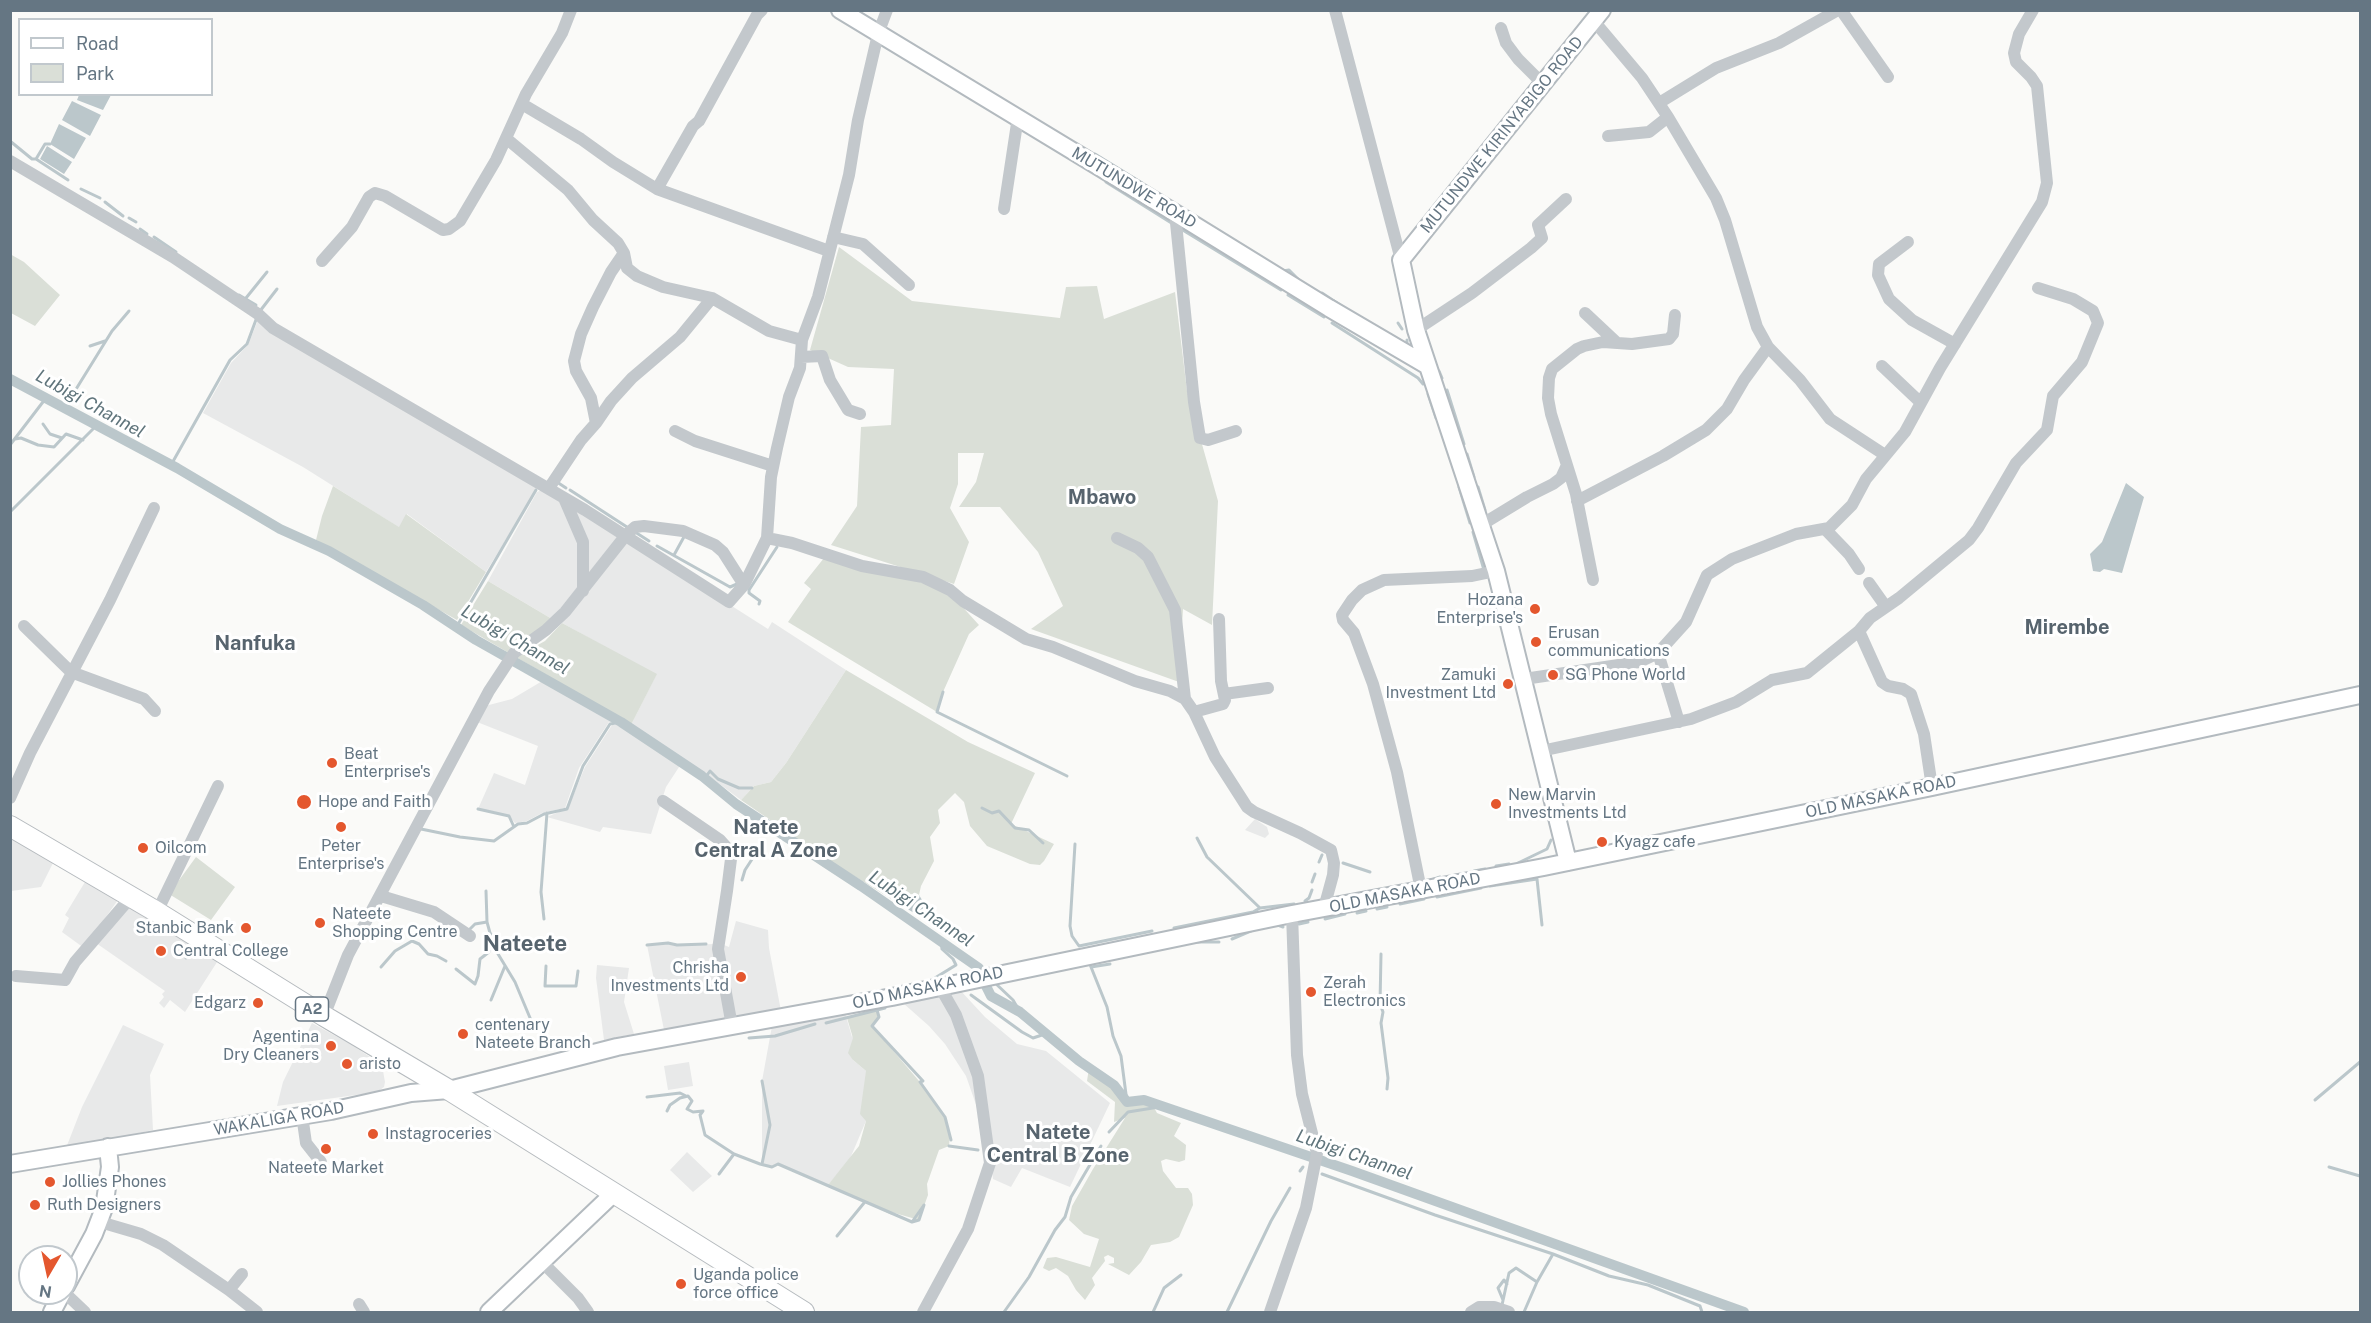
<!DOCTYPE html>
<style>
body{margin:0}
#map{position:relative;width:2371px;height:1323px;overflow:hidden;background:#fafaf8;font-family:"Public Sans",sans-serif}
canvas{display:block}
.frame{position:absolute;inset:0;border:12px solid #657683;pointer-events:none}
.legend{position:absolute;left:18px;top:18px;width:195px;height:78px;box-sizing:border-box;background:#fff;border:2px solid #c1c8cd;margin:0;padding:8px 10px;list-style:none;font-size:18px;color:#657683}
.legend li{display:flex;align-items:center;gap:12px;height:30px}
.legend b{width:30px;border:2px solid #c1c8cd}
.north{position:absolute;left:18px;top:1245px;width:60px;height:60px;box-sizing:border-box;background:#fff;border:2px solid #c1c8cd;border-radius:50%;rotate:189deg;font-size:16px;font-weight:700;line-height:24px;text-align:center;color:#657683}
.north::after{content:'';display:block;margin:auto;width:21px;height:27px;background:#e4572e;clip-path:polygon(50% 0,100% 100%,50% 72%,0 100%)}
</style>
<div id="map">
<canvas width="2371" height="1323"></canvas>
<div class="frame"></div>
<ul class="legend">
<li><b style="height:8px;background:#fff"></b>Road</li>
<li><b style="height:16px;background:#dadfd7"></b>Park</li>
</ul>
<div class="north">N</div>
</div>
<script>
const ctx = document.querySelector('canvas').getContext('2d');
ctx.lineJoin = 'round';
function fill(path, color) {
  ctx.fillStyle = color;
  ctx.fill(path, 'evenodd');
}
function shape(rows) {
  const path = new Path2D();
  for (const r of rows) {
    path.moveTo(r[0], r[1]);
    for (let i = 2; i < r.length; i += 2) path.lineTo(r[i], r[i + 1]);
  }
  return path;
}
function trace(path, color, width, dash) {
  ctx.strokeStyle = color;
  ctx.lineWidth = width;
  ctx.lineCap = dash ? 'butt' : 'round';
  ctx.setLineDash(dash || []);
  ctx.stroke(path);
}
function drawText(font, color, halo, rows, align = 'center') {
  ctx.font = font + ' "Public Sans",sans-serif';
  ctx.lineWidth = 6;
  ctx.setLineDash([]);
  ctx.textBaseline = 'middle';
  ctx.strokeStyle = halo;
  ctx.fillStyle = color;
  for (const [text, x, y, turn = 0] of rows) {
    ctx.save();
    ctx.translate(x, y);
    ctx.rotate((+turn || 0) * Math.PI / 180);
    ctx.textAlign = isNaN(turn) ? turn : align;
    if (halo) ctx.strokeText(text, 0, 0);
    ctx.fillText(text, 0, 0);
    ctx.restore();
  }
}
fill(shape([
 [258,320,538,487,486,572,407,514,400,528,303,467,203,413,231,363,248,345],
 [544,489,619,535,552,619,488,581,537,492],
 [625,538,768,629,772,622,846,670,786,763,771,782,754,786,741,800,702,771,631,725,656,675,562,623],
 [544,680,614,721,609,722,579,768,565,808,542,813,527,821,515,823,509,816,478,809,494,773,525,785,538,746,477,722,485,706,512,699],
 [619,724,681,764,666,787,651,834,603,827,600,832,547,817,568,808,585,767,612,725],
 [1255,819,1267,827,1269,834,1265,838,1245,830],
 [10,835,55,859,41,887,11,891],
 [88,877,120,897,84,948,62,932,69,918,65,915],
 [125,899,219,959,185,1012,170,1000,164,1008,159,1003,164,997,162,994,165,991,96,943],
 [736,921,768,930,769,948,781,1011,734,1018,722,950,724,945,729,947],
 [668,943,677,945,714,944,728,1019,664,1030,647,945],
 [597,965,629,968,624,1002,634,1034,604,1040,596,978],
 [960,990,985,1017,1017,1044,1046,1051,1110,1103,1070,1187,1022,1168,1011,1187,993,1179,989,1142,966,1076,945,1044,929,1026,903,1003,921,996],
 [845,1013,852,1037,853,1035,853,1060,866,1071,866,1121,849,1161,828,1185,778,1164,772,1167,762,1164,762,1081,772,1026,813,1021],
 [312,1023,352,1045,382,1065,385,1082,384,1087,377,1092,277,1106,283,1082],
 [123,1025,164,1044,150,1075,153,1130,66,1148,82,1107],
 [689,1062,693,1086,668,1090,664,1066],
 [687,1152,712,1176,693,1192,670,1170]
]), '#e8e9e9');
fill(shape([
 [839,247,912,301,1060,318,1066,287,1097,286,1104,319,1175,292,1187,391,1218,501,1212,625,1183,609,1179,682,1031,629,1063,606,1038,552,1000,507,959,507,976,482,984,453,958,453,958,484,950,508,969,542,954,584,831,545,857,506,861,427,891,425,894,369,848,367,810,350],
 [10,254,24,262,60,295,35,326,11,313],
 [333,486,399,527,406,514,486,572,457,620,316,540,322,516],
 [824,558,902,576,949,592,979,625,969,634,943,692,937,712,788,622,811,589,804,583],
 [488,581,552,619,509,653,461,625],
 [562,623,657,674,631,725,516,657,545,641],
 [846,670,968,742,1035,773,1011,824,1054,844,1044,861,1040,865,1030,864,987,846,970,826,964,802,955,793,938,810,940,823,930,837,934,861,921,886,919,895,913,897,906,908,830,861,741,800,754,786,771,782,786,763],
 [196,857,235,887,211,920,169,894],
 [877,1010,879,1017,872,1026,925,1088,945,1117,950,1135,949,1146,939,1150,927,1184,928,1195,919,1220,891,1212,892,1215,828,1185,859,1146,866,1121,860,1114,866,1071,853,1060,848,1053,853,1038,847,1018],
 [1089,1068,1114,1085,1127,1102,1144,1100,1152,1104,1157,1113,1181,1123,1174,1136,1186,1145,1185,1160,1179,1162,1166,1159,1161,1161,1163,1171,1176,1188,1188,1188,1192,1194,1193,1205,1179,1237,1170,1242,1151,1245,1141,1262,1129,1275,1108,1264,1114,1263,1114,1258,1108,1255,1104,1257,1105,1261,1092,1278,1095,1285,1085,1300,1076,1290,1068,1276,1056,1268,1049,1271,1043,1268,1047,1258,1056,1257,1090,1267,1099,1239,1084,1234,1069,1220,1072,1206,1093,1169,1125,1118,1114,1122,1115,1102,1087,1081]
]), '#dadfd7');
fill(shape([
 [79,95,79,94,111,95,103,110,77,100],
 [72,101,101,115,90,136,62,120],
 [59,124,86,138,74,159,50,144],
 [47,146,72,162,64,174,40,159],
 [2126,483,2144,497,2122,573,2104,569,2100,572,2093,571,2090,554,2102,542],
 [919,895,927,908,931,910,932,915,927,921,906,908,913,897]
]), '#bbc7cb');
trace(shape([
 [10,141,32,159,36,159],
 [50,144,45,144,36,159,68,180],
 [1095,154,1142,183],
 [1106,182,1173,224],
 [81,189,100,198],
 [105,202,123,216],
 [129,218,136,222],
 [140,229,147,234],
 [1181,229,1281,290],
 [154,237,176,252],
 [1283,271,1289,270,1300,281],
 [1322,293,1340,305],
 [239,295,256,305],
 [1288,295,1324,317],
 [246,298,267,272],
 [260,311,277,289],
 [1332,323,1418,378,1423,384],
 [1398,323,1402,329],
 [1407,343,1407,340],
 [90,346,105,341],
 [1439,371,1442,378],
 [1447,390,1464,444],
 [1428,394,1436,418],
 [65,407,112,331,129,311],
 [43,424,50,434,62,438],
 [15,439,21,438,38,445,54,447,66,434,83,440],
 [10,445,46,398],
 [1467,454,1474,477],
 [171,465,230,360,247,344,257,317],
 [557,482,566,488],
 [1459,487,1470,523],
 [1478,487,1485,510],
 [570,490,630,529],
 [10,512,97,425],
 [635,532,649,541],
 [1473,532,1484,570],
 [657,546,730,587,737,584],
 [674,555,685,535],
 [1492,597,1494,606],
 [759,604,760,601,749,593,749,590,777,547],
 [457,626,536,490],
 [943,692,937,712,1067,776],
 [705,778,710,771,718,779,739,788,752,788],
 [982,808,992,813,999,811,1015,828,1029,830,1043,843],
 [478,809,509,816,514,827],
 [421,829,460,837,494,841,518,824,527,823,544,814,567,809,583,766,610,724,621,722],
 [1197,838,1207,857,1260,908,1294,904],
 [1075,844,1070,926,1072,936,1079,946,1152,931],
 [1319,862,1322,855],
 [1343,863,1370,872],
 [1518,863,1547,849,1551,840],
 [1496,866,1509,864],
 [1474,871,1485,869],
 [1452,876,1462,874],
 [742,880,745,870,758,850],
 [1431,880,1440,877],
 [1312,882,1315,874],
 [1490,886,1537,879,1542,925],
 [1437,897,1481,888],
 [1305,901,1309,898,1312,890],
 [1400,904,1424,899],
 [1377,909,1387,907],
 [1357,913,1366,911],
 [544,919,541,892,547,813],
 [1325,919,1345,914],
 [1275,924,1283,927],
 [1299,924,1308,922],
 [1174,928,1253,912,1260,908],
 [468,931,475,924,487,922],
 [1232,939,1253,930],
 [1195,942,1219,942],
 [492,944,515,982,533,1025],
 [647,945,668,943,677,945,706,944],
 [181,946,189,953,186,958],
 [1381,954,1380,1004,1383,1012,1381,1023,1388,1078,1387,1089],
 [1089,962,1107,1007,1113,1036,1121,1056,1127,1102],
 [546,966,545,986,576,986,578,971],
 [381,967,395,951,412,941,419,944,428,954,437,956,446,961],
 [1091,967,1110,964],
 [456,969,475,984,478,976,480,959,489,952,495,938,490,933,487,922,486,891],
 [930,981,956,965,953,959,942,949,941,941],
 [994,982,1013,1000,1020,1012],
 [971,995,1022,1032,1033,1038,1045,1034],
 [491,1000,505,966],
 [877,1010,879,1017,872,1026,923,1081,920,1082,945,1117,951,1140],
 [826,1023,885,1008],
 [749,1038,775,1036,815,1024],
 [762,1081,770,1125,762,1164],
 [647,1097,680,1093,686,1096],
 [2315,1100,2360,1062],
 [667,1111,670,1105,680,1098,688,1096,692,1101,687,1109,693,1112,703,1111,700,1115,705,1135,734,1154],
 [1109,1132,1128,1112,1159,1107],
 [949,1146,978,1150],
 [2329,1167,2360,1176],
 [1300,1171,1303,1167],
 [719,1174,734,1154,760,1164,772,1167,778,1164,912,1222,919,1220,924,1205,912,1222],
 [1322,1174,1435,1215,1553,1254,1609,1276,1648,1285,1700,1306,1702,1312],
 [837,1236,864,1203],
 [1503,1300,1498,1288,1504,1280,1507,1284],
 [1502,1305,1509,1273,1516,1268,1537,1282],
 [1004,1312,1029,1277,1055,1230,1065,1217,1071,1197,1101,1146],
 [1153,1312,1164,1288,1181,1275],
 [1227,1312,1271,1221,1290,1188],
 [1524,1312,1537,1282,1553,1254]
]), '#bbc7cb', 3);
trace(shape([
 [10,379,177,468,280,529,329,551,423,605,476,640,621,722,702,776,736,804,861,886,979,968],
 [985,984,991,996,1020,1012,1079,1061,1114,1085,1127,1102,1144,1100,1352,1171,1744,1312]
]), '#bbc7cb', 10);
const secondary = shape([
 [840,10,1175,213,1329,308,1428,366],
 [1568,862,1496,571,1416,330,1401,260,1602,10],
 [10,1164,331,1111,411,1093,449,1090,617,1047,892,997,1292,914,1544,867,1932,787,2360,695],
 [66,1286,94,1234,104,1208,110,1167,108,1147],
 [52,1312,62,1293],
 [489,1312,613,1194]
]);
const primary = shape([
 [10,826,157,912,324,1016,449,1090,804,1312]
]);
trace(secondary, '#b3babf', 20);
trace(primary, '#b5babe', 22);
trace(shape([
 [1335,10,1401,260],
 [1841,10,1888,77],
 [1594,21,1642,78,1668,117,1716,198,1725,220,1757,327,1768,347,1800,380,1830,419,1885,455],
 [1501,28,1506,43,1518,59,1543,84],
 [1659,103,1716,68,1779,43,1838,10],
 [522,104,581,139,613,162,657,189,829,251],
 [1608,136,1649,132,1668,117],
 [507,139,568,190,593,220,618,243,624,253,627,268,637,276,663,287,712,298,769,331,802,340],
 [10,161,173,257,258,314,273,328,585,510,729,602,744,585,767,538,771,477,777,448,789,397,800,368,802,340,818,297,849,175,858,120,878,34,887,10],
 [657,189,693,126,699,121,757,15,762,10],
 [1004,209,1018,117],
 [1175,213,1194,402,1200,438,1208,440,1236,431],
 [833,237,863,244,909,285],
 [1908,242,1879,264,1878,275,1889,299,1912,320,1955,344],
 [322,261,352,227,369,197,375,193,385,196,443,230,449,229,460,221,496,160,526,94,562,33,571,10],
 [1585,313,1617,343],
 [1416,330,1472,293,1531,248,1542,238,1538,225,1566,199],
 [801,357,822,356,830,380,848,410,860,414],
 [1882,366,1920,402],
 [596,423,591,398,576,371,574,361,581,334,593,307,611,272,624,253],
 [675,431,695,441,773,466],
 [549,488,581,440,596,423,611,401,632,378,680,337,712,298],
 [564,498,583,542,583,591],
 [1577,501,1663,456,1706,430,1727,409,1744,380,1768,347],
 [1481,525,1527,497,1553,484,1561,478,1567,465],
 [1825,529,1849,554,1859,569],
 [767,538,792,543,862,566,923,577,950,590,963,601,1026,639,1053,647,1135,681,1170,691,1185,699,1194,712,1215,757,1247,807,1254,812,1300,833,1331,850,1334,863,1333,875,1324,908],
 [1117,538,1138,548,1148,557,1175,610,1185,699],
 [1593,580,1576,494,1551,414,1548,398,1549,378,1552,369,1577,349,1584,346,1603,342,1632,344,1669,339,1673,334,1675,315],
 [1869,583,1886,607],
 [24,626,71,672,144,699,155,711],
 [1859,631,1882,682,1888,686,1903,689,1911,694,1924,734,1932,787],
 [1658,653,1679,722],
 [1524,679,1639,662,1658,653,1686,622,1707,575,1732,559,1796,534,1829,528,1852,505,1866,479,1905,432,1940,368,2042,202,2047,183,2037,86,2031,77,2016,62,2014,53,2019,34,2033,10],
 [1224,694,1268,688],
 [1194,712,1223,704,1225,700,1221,681,1219,619],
 [1541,751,1691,719,1736,702,1772,680,1807,673,1859,631,1870,618,1899,598,1969,540,1978,528,2016,463,2047,430,2053,396,2082,362,2098,323,2093,311,2073,299,2038,288],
 [10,798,30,753,110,600,154,508],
 [663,801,720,840,728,849,731,859,727,891,718,949,732,1026],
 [1421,890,1397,772,1373,684,1354,633,1343,620,1342,615,1352,600,1362,590,1384,580,1472,576,1496,571],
 [381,896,434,912,470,936],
 [157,912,218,786],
 [16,976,65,980,75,962,131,897],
 [324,1016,348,955,489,691,514,653,546,630,565,612,626,535,635,527,644,526,683,531,715,545,723,552,744,585],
 [302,1115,306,1143,321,1162],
 [100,1222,141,1234,163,1245,229,1290,257,1312],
 [541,1261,578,1298,588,1312],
 [229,1290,242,1274],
 [65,1293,85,1312],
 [359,1304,364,1312],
 [923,1312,968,1229,990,1163,978,1076,956,1015,940,987],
 [1270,1312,1306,1208,1317,1153,1302,1094,1297,1055,1292,914],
 [1471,1312,1479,1307,1494,1307,1509,1312]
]), '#c3c8cc', 12);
trace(secondary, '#fff', 16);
trace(primary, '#fff', 20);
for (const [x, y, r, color] of [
 [1535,609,6,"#e4572e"],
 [1536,642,6,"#e4572e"],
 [1553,675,6,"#e4572e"],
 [1508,684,6,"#e4572e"],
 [332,763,6,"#e4572e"],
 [304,802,8,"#e4572e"],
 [1496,804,6,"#e4572e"],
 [341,827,6,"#e4572e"],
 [1602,842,6,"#e4572e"],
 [143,848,6,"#e4572e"],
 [320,923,6,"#e4572e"],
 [246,928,6,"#e4572e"],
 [161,951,6,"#e4572e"],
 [741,977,6,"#e4572e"],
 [1311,992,6,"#e4572e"],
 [258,1003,6,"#e4572e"],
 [463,1034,6,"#e4572e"],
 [331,1046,6,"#e4572e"],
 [347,1064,6,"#e4572e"],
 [373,1134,6,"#e4572e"],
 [326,1149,6,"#e4572e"],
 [50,1182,6,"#e4572e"],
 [35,1205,6,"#e4572e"],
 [681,1284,6,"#e4572e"]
]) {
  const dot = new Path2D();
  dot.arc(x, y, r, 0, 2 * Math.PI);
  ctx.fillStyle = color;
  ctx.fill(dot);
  trace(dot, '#fff', 2);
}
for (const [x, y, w] of [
 [312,1009,33]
]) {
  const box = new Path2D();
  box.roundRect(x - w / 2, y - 12, w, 24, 4.5);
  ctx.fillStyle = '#fff';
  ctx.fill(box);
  trace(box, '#657683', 1.5);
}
drawText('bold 15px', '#657683', null, [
 ["A2",312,1009]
]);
drawText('16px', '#657683', '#fff', [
 ["MUTUNDWE KIRINYABIGO ROAD",1502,135,-51],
 ["MUTUNDWE ROAD",1134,188,31],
 ["OLD MASAKA ROAD",1881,797,-12],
 ["OLD MASAKA ROAD",1405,893,-11],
 ["OLD MASAKA ROAD",928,988,-12],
 ["WAKALIGA ROAD",279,1119,-10]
]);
drawText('16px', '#657683', '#fff', [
 ["Hozana",1523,600,"right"],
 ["Enterprise's",1523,618,"right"],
 ["Erusan",1548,633],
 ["communications",1548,651],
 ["Zamuki",1496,675,"right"],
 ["Investment Ltd",1496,693,"right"],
 ["SG Phone World",1565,675],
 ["Beat",344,754],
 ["Enterprise's",344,772],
 ["New Marvin",1508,795],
 ["Investments Ltd",1508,813],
 ["Hope and Faith",318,802],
 ["Kyagz cafe",1614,842],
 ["Peter",341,846,"center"],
 ["Enterprise's",341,864,"center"],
 ["Oilcom",155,848],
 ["Nateete",332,914],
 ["Shopping Centre",332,932],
 ["Stanbic Bank",234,928,"right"],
 ["Central College",173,951],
 ["Chrisha",729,968,"right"],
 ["Investments Ltd",729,986,"right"],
 ["Zerah",1323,983],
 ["Electronics",1323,1001],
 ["Edgarz",246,1003,"right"],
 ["centenary",475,1025],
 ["Nateete Branch",475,1043],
 ["Agentina",319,1037,"right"],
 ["Dry Cleaners",319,1055,"right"],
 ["aristo",359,1064],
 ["Instagroceries",385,1134],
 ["Nateete Market",326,1168,"center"],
 ["Jollies Phones",62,1182],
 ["Ruth Designers",47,1205],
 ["Uganda police",693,1275],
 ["force office",693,1293]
], 'left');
drawText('italic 18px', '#60757c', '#fff', [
 ["Lubigi Channel",90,404,29],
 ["Lubigi Channel",515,640,30],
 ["Lubigi Channel",921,909,34],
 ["Lubigi Channel",1354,1155,19]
]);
drawText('bold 20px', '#57646e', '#fff', [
 ["Mbawo",1102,498],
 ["Mirembe",2067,628],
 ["Nanfuka",255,644],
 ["Natete",766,828],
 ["Central A Zone",766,851],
 ["Natete",1058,1133],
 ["Central B Zone",1058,1156]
]);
drawText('bold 22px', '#57646e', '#fff', [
 ["Nateete",525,944]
]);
</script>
